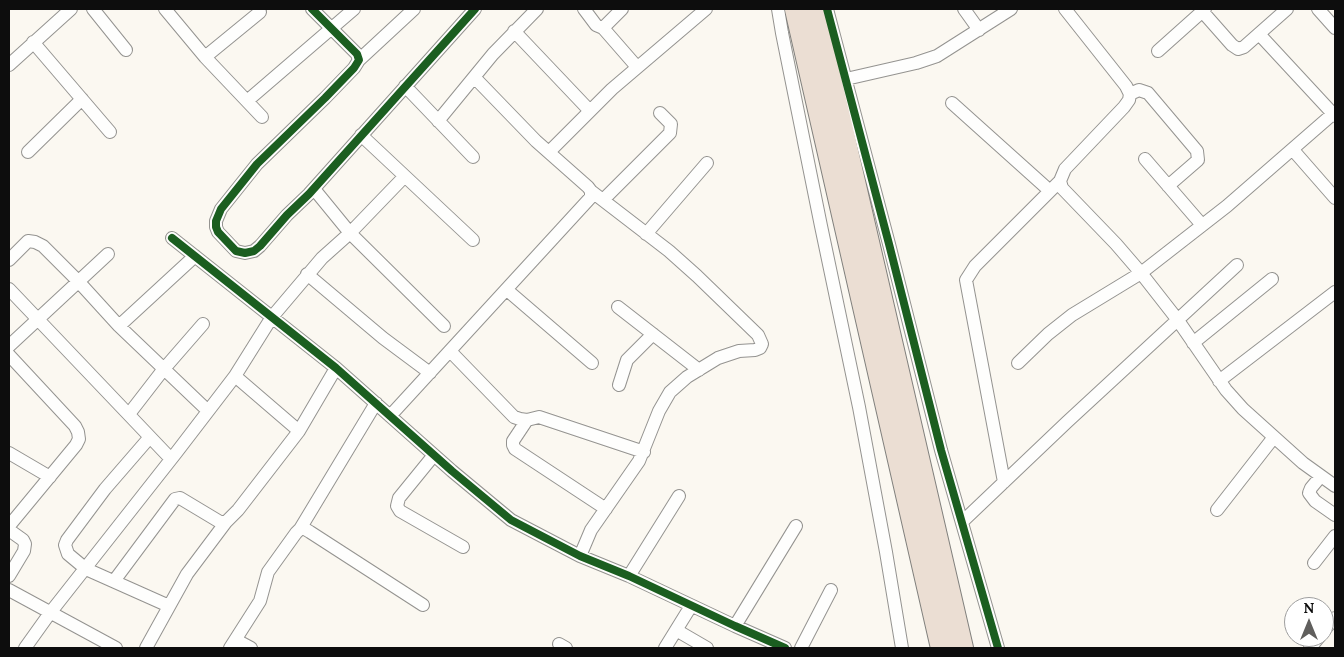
<!DOCTYPE html>
<style>
body{margin:0}
#map{position:relative;width:1344px;height:657px;overflow:hidden;background:#fbf8f1;font-family:Lora,serif}
canvas{display:block}
.frame{position:absolute;inset:0;border:10px solid #0d0d0d;pointer-events:none}
.north{position:absolute;left:1284px;top:597px;width:50px;height:50px;box-sizing:border-box;background:#fff;border:1px solid #9e9e9e;border-radius:50%;rotate:0deg;font-size:14px;font-weight:700;line-height:20px;text-align:center;color:#0d0d0d}
.north::after{content:'';display:block;margin:auto;width:18px;height:22px;background:#605f5d;clip-path:polygon(50% 0,100% 100%,50% 72%,0 100%)}
</style>
<div id="map">
<canvas width="1344" height="657"></canvas>
<div class="frame"></div>
<div class="north">N</div>
</div>
<script>
const ctx = document.querySelector('canvas').getContext('2d');
ctx.lineJoin = 'round';
function shape(rows) {
  const path = new Path2D();
  for (const r of rows) {
    path.moveTo(r[0], r[1]);
    for (let i = 2; i < r.length; i += 2) path.lineTo(r[i], r[i + 1]);
  }
  return path;
}
function trace(path, color, width, dash) {
  ctx.strokeStyle = color;
  ctx.lineWidth = width;
  ctx.lineCap = dash ? 'butt' : 'round';
  ctx.setLineDash(dash || []);
  ctx.stroke(path);
}
const street = shape([
 [93,9,126,50],
 [165,9,205,57,262,117],
 [312,9,357,54,359,60,354,68,325,98,257,164,221,209,216,221,216,227,218,232,236,251,245,253,254,251,260,246,287,215,309,194,475,9],
 [584,9,596,25,603,28,622,9],
 [778,9,782,33,821,226,859,407,886,552,902,648],
 [827,9,889,244,941,450,998,648],
 [964,9,979,30],
 [1065,9,1126,86,1130,94,1129,100,1124,107,1065,169,1060,181,1062,188,1116,244,1141,273,1177,319,1226,390,1243,409,1303,463,1335,486],
 [1318,9,1335,28],
 [1202,11,1232,45,1238,49,1244,47,1287,9],
 [603,28,637,67],
 [514,31,590,111],
 [1259,34,1335,116],
 [33,42,110,132],
 [1158,51,1205,9],
 [205,57,260,12],
 [359,60,414,9],
 [9,65,71,9],
 [846,79,916,63,937,56,1011,9],
 [405,86,473,157],
 [1130,94,1139,90,1148,93,1197,151,1198,160,1168,186],
 [247,101,354,9],
 [952,103,1050,191],
 [438,121,493,54,537,9],
 [361,135,473,240],
 [1293,150,1335,198],
 [28,152,82,99],
 [549,152,612,89,706,9],
 [1145,159,1202,225],
 [314,189,350,233,444,326],
 [603,200,670,133,671,124,660,113],
 [646,234,707,163],
 [172,238,336,368,452,471,511,520,580,556,629,576,735,626,785,648],
 [9,260,28,241,35,242,43,246,78,281,119,326,208,411],
 [307,274,383,338,430,373],
 [9,289,171,459],
 [507,290,592,363],
 [618,307,699,370],
 [119,326,195,256],
 [1193,343,1272,279],
 [9,346,108,254],
 [450,351,514,417,520,419,527,420,539,417,644,452],
 [9,355,75,426,78,432,79,439,76,445,9,526],
 [1018,363,1048,334,1072,315,1141,273,1227,206,1335,112],
 [235,376,299,431],
 [1219,381,1335,292],
 [619,385,627,360,653,334],
 [129,414,163,370,203,324],
 [390,416,591,197,591,191,588,187,536,141,475,78],
 [527,420,513,441,513,445,515,449,606,509],
 [150,437,105,489,67,540,65,545,68,554,86,569,169,606],
 [9,453,50,477],
 [434,455,399,498,397,506,400,511,463,547],
 [1321,476,1311,488,1309,493,1315,501,1335,515],
 [1004,482,966,280,975,266,1060,181],
 [1217,510,1274,437],
 [962,522,1067,422,1237,265],
 [300,529,376,403],
 [9,530,23,540,25,544,24,551,9,576],
 [580,556,591,530,639,461,659,411,670,392,687,377,718,358,739,351,755,350,760,348,762,344,758,335,697,276,669,251,591,191],
 [1314,563,1335,536],
 [629,576,679,496],
 [114,581,175,499,180,498,220,522,226,522,238,510,299,431,336,368],
 [9,590,116,648],
 [735,626,796,526],
 [676,630,707,648],
 [1324,630,1335,618],
 [236,640,251,648],
 [559,644,566,648],
 [25,648,50,613,176,453,235,376,272,317,322,258,350,233,404,177],
 [146,648,187,574,226,522],
 [230,648,260,601,268,572,296,533,300,529,305,529,310,532,423,605],
 [665,648,691,606],
 [801,648,831,590],
 [1310,648,1319,637]
]);
const highway = shape([
 [796,9,942,648],
 [814,9,962,648]
]);
trace(street, '#949390', 14);
trace(highway, '#81807d', 24);
trace(street, '#fefefd', 12);
trace(highway, '#ebded3', 22);
trace(shape([
 [312,9,357,54,359,60,354,68,325,98,257,164,221,209,216,221,216,227,218,232,236,251,245,253,254,251,260,246,287,215,309,194,475,9],
 [827,9,889,244,941,450,998,648],
 [172,238,336,368,452,471,511,520,580,556,629,576,735,626,785,648]
]), '#1b5e20', 8);
</script>
